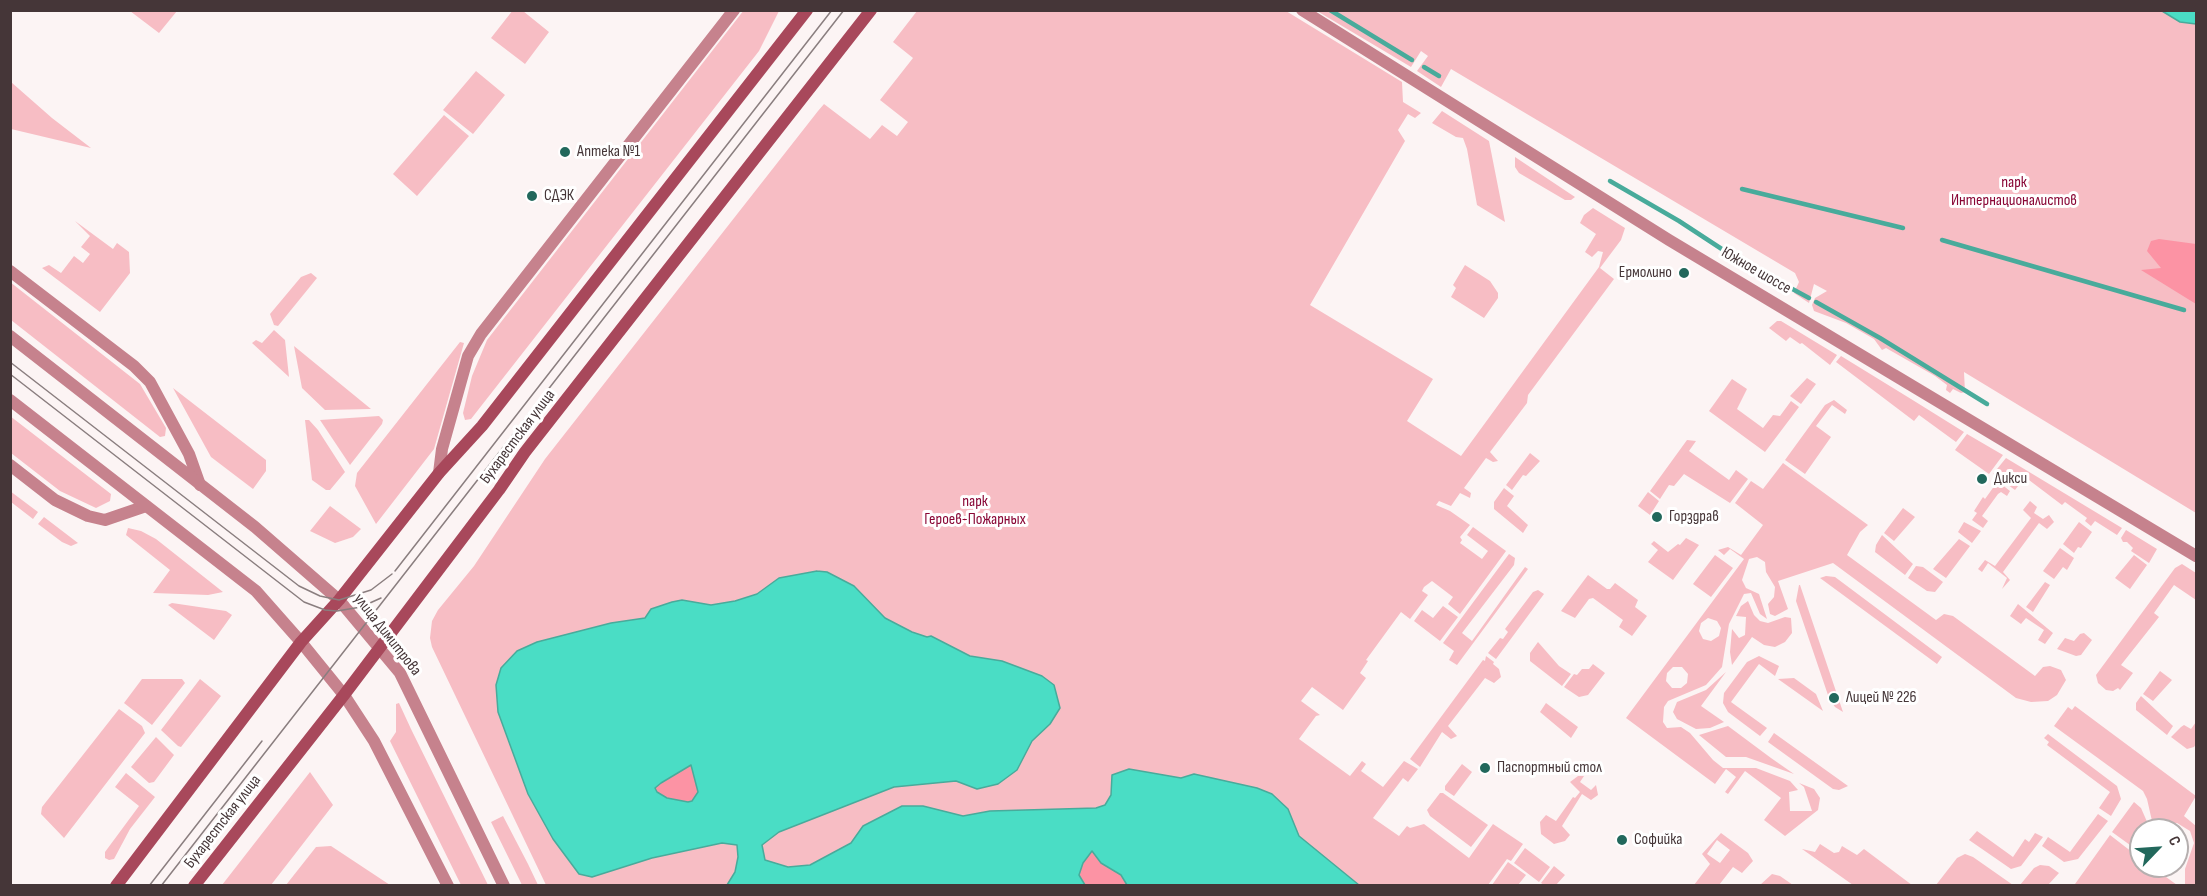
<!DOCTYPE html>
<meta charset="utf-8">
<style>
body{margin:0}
#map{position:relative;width:2207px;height:896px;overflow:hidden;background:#fcf4f4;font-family:"Sofia Sans Condensed",sans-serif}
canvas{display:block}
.frame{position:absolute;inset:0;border:12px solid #453638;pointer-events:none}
.north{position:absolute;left:2129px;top:818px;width:60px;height:60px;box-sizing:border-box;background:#fff;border:2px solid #b5afaf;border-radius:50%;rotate:65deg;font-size:16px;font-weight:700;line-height:24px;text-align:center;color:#453638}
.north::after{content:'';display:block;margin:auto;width:21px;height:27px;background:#22685c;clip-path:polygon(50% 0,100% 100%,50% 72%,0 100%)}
</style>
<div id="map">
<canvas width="2207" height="896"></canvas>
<div class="frame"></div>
<div class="north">С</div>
</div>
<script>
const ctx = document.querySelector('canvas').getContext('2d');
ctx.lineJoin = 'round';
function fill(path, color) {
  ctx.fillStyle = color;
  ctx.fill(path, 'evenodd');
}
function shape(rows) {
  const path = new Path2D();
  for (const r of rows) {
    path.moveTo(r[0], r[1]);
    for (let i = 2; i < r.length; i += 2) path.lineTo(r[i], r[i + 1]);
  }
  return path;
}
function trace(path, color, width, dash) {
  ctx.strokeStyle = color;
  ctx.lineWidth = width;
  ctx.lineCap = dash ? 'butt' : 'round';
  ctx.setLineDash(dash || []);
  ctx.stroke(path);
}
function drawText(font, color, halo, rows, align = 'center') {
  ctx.font = font + ' "Sofia Sans Condensed",sans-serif';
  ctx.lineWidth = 6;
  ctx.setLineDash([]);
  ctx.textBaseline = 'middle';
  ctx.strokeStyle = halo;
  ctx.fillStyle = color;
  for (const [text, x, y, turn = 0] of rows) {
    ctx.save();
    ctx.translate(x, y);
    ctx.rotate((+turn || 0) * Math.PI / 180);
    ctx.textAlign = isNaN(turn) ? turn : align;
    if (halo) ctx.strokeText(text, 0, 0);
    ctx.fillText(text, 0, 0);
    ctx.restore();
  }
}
fill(shape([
 [513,10,523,11,549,32,525,64,491,38],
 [744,10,779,11,759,51,471,419,465,420,463,413,472,376,487,340],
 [130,11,177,11,159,33],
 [917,11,1286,11,1402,82,1403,102,1421,113,1415,118,1408,114,1398,130,1405,141,1310,305,1433,379,1407,421,1461,456,1599,267,1603,252,1598,251,1592,257,1585,252,1596,234,1580,223,1584,215,1593,208,1625,228,1621,240,1600,268,1614,279,1528,395,1527,403,1490,452,1498,461,1493,462,1486,458,1464,488,1471,493,1470,498,1460,493,1451,506,1439,501,1436,505,1450,511,1470,525,1460,537,1462,540,1460,543,1482,559,1488,551,1467,535,1473,527,1506,551,1460,614,1448,604,1453,597,1432,581,1424,587,1422,591,1428,595,1410,619,1401,612,1366,660,1368,661,1360,673,1366,678,1343,710,1312,687,1301,701,1320,715,1316,716,1299,739,1350,776,1362,761,1366,764,1361,771,1383,787,1404,761,1418,769,1408,782,1403,778,1373,818,1399,836,1407,826,1410,828,1424,824,1469,858,1493,824,1523,844,1511,861,1507,859,1488,885,546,885,432,647,430,638,432,621,438,610,474,566,545,459,818,111,824,104,870,139,882,125,897,136,908,122,880,100,913,58,893,42],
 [1317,11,2196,11,2196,513,1964,372,1965,392,1961,393,1953,389,1950,393,1946,390,1947,385,1935,376,1886,348,1882,350,1874,339,1846,323,1814,311,1812,305,1815,298,1827,291,1814,284,1809,303,1794,293,1799,282,1795,273,1451,69,1441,87,1417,71,1428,56,1421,51,1411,67],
 [476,71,505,95,473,134,443,110],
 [11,82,52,118,91,148,11,129],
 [1442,111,1489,141,1505,222,1477,205,1467,149,1463,138,1456,137,1432,123],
 [444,115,469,136,417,196,393,174],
 [1515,157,1575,197,1571,200,1565,200,1519,173,1515,167],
 [75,221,113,249,117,243,129,252,130,273,100,312,42,268,49,265,61,273,74,256,83,263,90,254,81,247,90,236],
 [1465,265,1490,281,1498,293,1498,298,1484,318,1451,297,1456,288,1453,285],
 [311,273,317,278,278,326,274,325,270,314,301,277],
 [10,282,140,384,166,428,165,436,160,437,11,320],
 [1777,321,1781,321,1837,355,1830,365,1802,343,1800,344,1790,337,1786,341,1769,328],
 [274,330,285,340,289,377,252,343,256,340,262,343],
 [460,342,464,343,434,449,376,524,355,486,357,473],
 [294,346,371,409,325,410,302,388],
 [1841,356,1911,399,1964,432,1956,442,1919,415,1914,421,1836,362],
 [1807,378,1816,384,1801,404,1790,396],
 [1732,379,1747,389,1737,409,1763,428,1773,415,1780,416,1791,401,1799,407,1765,452,1709,411],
 [173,388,266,460,266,471,253,489,211,457],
 [1834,400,1847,410,1845,414,1832,405,1816,426,1831,437,1805,474,1785,460,1825,405],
 [10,416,111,494,110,501,96,508,60,491,11,453],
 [379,416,383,420,382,424,350,465,320,420],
 [305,420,309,420,318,430,345,472,330,490,326,490,312,480],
 [1967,434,2003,455,1989,474,1955,450],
 [1687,440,1696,441,1689,451,1729,480,1736,470,1748,479,1730,503,1684,474,1674,486,1669,485,1660,499,1650,491],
 [1530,453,1540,461,1526,476,1523,475,1512,490,1506,485],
 [2006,458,2122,528,2117,535,2095,521,2091,526,2085,521,2087,518,2065,502,2062,505,2025,477,2015,490,1993,474],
 [1783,463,1868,525,1860,532,1847,555,1936,620,1944,614,1953,616,2035,676,2043,667,2050,666,2061,670,2066,680,2057,695,2048,701,2031,702,2016,698,1833,563,1778,581,1788,609,1775,616,1770,614,1768,604,1774,597,1775,587,1766,572,1765,562,1757,557,1749,559,1742,580,1746,588,1759,594,1767,619,1760,614,1751,593,1744,594,1729,624,1722,667,1706,685,1668,701,1664,707,1663,722,1667,728,1681,727,1690,733,1713,760,1723,768,1756,768,1790,781,1798,790,1789,792,1790,811,1812,811,1804,787,1799,783,1814,789,1820,798,1818,810,1785,836,1764,820,1781,798,1745,771,1728,794,1725,792,1736,777,1726,769,1715,784,1626,718,1744,559,1730,549,1724,555,1718,550,1728,547,1741,555,1763,525,1735,503,1751,481,1763,489],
 [1708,618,1717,621,1721,628,1719,636,1711,641,1703,639,1699,631,1701,623],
 [1673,667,1682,667,1688,674,1687,683,1681,688,1672,688,1666,681,1667,673],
 [2001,484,2010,491,2007,496,2001,492,1998,494,1982,516,1988,521,1983,528,1972,520,1977,513,1974,511,1983,497,1985,499,1995,485,1998,487],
 [1504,488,1514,496,1507,506,1528,525,1523,533,1494,509,1494,502],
 [10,491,38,512,33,519,11,502],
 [1648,492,1659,501,1650,515,1638,506],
 [2030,501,2037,507,2034,513,2043,519,2049,515,2054,522,2047,529,2039,523,2003,572,2010,580,2002,589,2007,578,1988,563,1982,572,1978,569,1985,560,1995,566,2031,518,2023,510],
 [330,506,361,529,353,537,335,543,310,531],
 [1903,508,1915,517,1894,541,1884,533],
 [44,517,78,543,71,546,62,542,38,524],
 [1964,522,1981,531,1972,543,1958,532],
 [2079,522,2092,532,2081,548,2078,547,2074,553,2063,544],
 [128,528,141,531,156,539,223,592,208,595,153,593,170,570,126,535],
 [2126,530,2157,549,2149,563,2131,551,2133,548,2127,542,2123,542,2121,538],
 [1882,535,1913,564,1905,575,1875,552,1876,545],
 [1686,538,1699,545,1673,580,1648,562,1658,550,1651,544,1654,541,1668,552,1678,544,1680,545],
 [1959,539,1970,546,1946,578,1933,569],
 [2060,548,2074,558,2067,570,2063,567,2054,579,2043,571],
 [1509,554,1515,558,1514,565,1462,633,1472,641,1525,567,1528,569,1457,665,1449,660,1454,651,1443,643],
 [1715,555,1733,568,1711,597,1693,584],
 [2134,555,2147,565,2130,589,2115,578],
 [2182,564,2196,573,2196,600,2174,585,2154,613,2159,617,2121,665,2133,673,2120,690,2118,688,2113,691,2106,690,2098,683,2096,675,2175,568],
 [1916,566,1923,567,1943,582,1935,592,1927,591,1908,578],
 [1588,575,1607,589,1610,589,1615,583,1638,600,1635,607,1647,616,1632,636,1619,627,1623,620,1593,598,1589,599,1575,618,1561,611],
 [1826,576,1835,577,1942,657,1937,664,1820,578],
 [2045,582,2050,585,2033,612,2026,607],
 [1799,585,1800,585,1843,712,1835,707,1829,698,1796,601],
 [1538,590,1544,594,1496,659,1488,653,1500,638,1503,639,1508,632,1505,629,1533,592],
 [1748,601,1754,615,1760,621,1768,623,1785,617,1791,618,1792,633,1785,642,1775,647,1764,645,1752,637,1732,665,1730,652,1732,629,1739,638,1745,635,1746,617,1736,616,1741,606],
 [172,603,226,611,232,615,214,640,168,605],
 [2018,604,2053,633,2045,644,2038,640,2044,630,2026,618,2021,624,2010,616],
 [1443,606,1458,617,1440,641,1414,621,1422,610,1433,618],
 [2084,633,2092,640,2081,655,2076,656,2057,649,2065,638,2074,641,2080,634],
 [1538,642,1559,666,1571,674,1562,686,1530,661,1530,653],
 [1486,656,1494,662,1493,664,1499,669,1501,677,1494,683,1485,678,1448,726,1457,736,1451,739,1442,732,1420,767,1410,759,1483,660,1485,661],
 [1759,656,1779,666,1775,676,1759,664,1731,702,1767,728,1760,736,1728,712,1723,703,1724,693,1747,662],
 [1593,664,1605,673,1588,695,1579,697,1564,687,1574,674,1577,675,1582,669,1589,669],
 [2160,671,2172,680,2153,701,2143,694],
 [1726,672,1701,706,1724,722,1710,728,1696,729,1677,719,1673,712,1677,702,1706,690],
 [1794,678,1816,694,1823,711,1778,679],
 [142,679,182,679,185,683,152,725,124,703],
 [200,679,221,696,181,747,178,746,161,730],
 [2141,696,2173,726,2167,735,2136,710,2136,703],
 [399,703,411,729,488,885,461,885,390,741,396,732,396,704],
 [1546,703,1578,727,1571,738,1540,712],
 [2075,706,2196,796,2184,816,2196,826,2196,885,2185,885,2185,869,2194,843,2190,831,2177,823,2159,825,2152,821,2147,799,2143,791,2054,726,2068,707,2072,710],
 [119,709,142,726,145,733,64,838,41,814,42,807],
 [2196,722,2196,744,2194,747,2187,749,2171,737,2181,727,2184,725,2191,729],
 [1728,726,1771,758,1794,774,1746,757,1726,757,1699,735],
 [1774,733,1848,786,1839,790,1833,789,1768,742],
 [2048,734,2117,786,2121,799,2111,816,2099,808,2110,792,2047,745,2049,742,2044,738],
 [156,737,174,755,154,782,149,783,131,767],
 [1462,764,1472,772,1454,796,1445,790,1445,786],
 [310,772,333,805,271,885,222,885],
 [126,773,155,797,130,829,114,859,109,860,105,858,105,852,139,806,115,787],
 [1578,776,1584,776,1580,782,1591,790,1596,785,1598,795,1591,800,1582,794,1562,826,1570,835,1565,841,1554,844,1541,834,1540,822,1546,815,1556,821,1573,797,1575,798,1580,792,1570,782],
 [1440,793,1443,793,1488,825,1471,847,1430,816,1427,810],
 [2134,802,2141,808,2148,824,2159,830,2141,830,2141,853,2112,832],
 [2098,814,2108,821,2078,859,2064,862,2042,846,2048,837,2070,852],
 [503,816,528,864,538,885,522,885,491,822],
 [1977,831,2013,857,2025,839,2029,842,2035,833,2043,837,2021,866,2011,869,1969,840],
 [1721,833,1748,853,1753,861,1742,873,1733,867,1719,885,1694,885,1710,864,1702,854],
 [1717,840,1730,850,1720,863,1707,854],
 [2110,835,2141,859,2141,866,2151,866,2177,885,2075,884],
 [1820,844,1834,853,1839,852,1842,846,1857,855,1864,849,1912,885,1853,885,1802,849,1815,852],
 [331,846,390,885,286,885,316,847],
 [1525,848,1550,867,1539,882,1514,863],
 [1965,854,1973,857,2013,885,1936,885,1957,858],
 [1508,862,1526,875,1518,885,1492,885],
 [2040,865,2049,866,2059,873,2048,885,2020,885,2034,868],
 [1554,866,1565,875,1556,885,1544,885,1541,883],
 [1772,874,1780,876,1793,885,1760,885]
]), '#f7bdc4');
fill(shape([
 [2159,239,2196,244,2196,304,2141,270,2161,268,2147,251,2151,241],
 [691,765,698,792,692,801,688,803,667,798,657,792,655,788,661,783],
 [1092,851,1101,863,1121,875,1127,885,1085,885,1079,875,1083,863]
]), '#fc93a4');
const water = shape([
 [2162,11,2196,11,2196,24,2180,22,2162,11],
 [817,571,827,572,854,586,885,618,912,632,927,637,931,636,970,656,1002,661,1042,676,1054,685,1060,708,1050,724,1032,741,1017,770,998,784,977,789,956,781,894,787,779,832,762,845,765,860,788,867,810,865,851,843,863,826,902,806,923,806,963,816,990,811,1096,808,1105,805,1111,795,1112,775,1129,769,1181,778,1194,774,1257,788,1272,794,1288,809,1299,836,1359,885,1127,885,1121,875,1101,863,1092,851,1083,863,1079,875,1085,885,727,885,735,872,738,857,737,845,722,843,652,858,592,877,579,874,553,839,528,794,498,712,496,685,501,668,517,651,537,642,611,623,645,618,651,609,672,602,682,600,711,605,735,601,757,594,779,578,817,571],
 [691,765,698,792,692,801,688,802,667,798,657,792,655,788,661,783,691,765]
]);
fill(water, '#4addc5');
trace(water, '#48ab9b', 1.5);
trace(shape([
 [1330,10,1412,60],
 [1424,67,1439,76],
 [1610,181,1679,221,1737,259,1809,298],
 [1742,189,1903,228],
 [1942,240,2184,310],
 [1816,302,1880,338,1987,404]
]), '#48ab9b', 4.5);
trace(shape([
 [1302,10,1669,240,2196,556],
 [10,271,134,366,150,382,189,454,200,485],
 [10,465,55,500,88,516,105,520,146,506],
 [439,473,442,449,468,356,481,334,734,10]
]), '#c6828d', 12);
trace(shape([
 [10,336,255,527,339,600,400,673,504,886],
 [10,400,256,591,301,642,344,695,374,741,448,886]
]), '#c6828d', 12);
trace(shape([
 [116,886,301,642,339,600,439,473,482,426,807,10],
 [194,886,344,695,499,490,525,452,871,10]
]), '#a8485b', 12);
trace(shape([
 [10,362,299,586,320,596,339,600,371,590,392,574],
 [10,374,304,602,325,610,337,611,361,607,381,598],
 [395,571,832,10],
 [149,886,262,741],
 [161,886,844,10]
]), '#8a7e7f', 1.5);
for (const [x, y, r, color] of [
 [565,152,6,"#22685c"],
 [532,196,6,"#22685c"],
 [1684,273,6,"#22685c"],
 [1982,479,6,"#22685c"],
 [1657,517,6,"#22685c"],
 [1834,698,6,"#22685c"],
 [1485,768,6,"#22685c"],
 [1622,840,6,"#22685c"]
]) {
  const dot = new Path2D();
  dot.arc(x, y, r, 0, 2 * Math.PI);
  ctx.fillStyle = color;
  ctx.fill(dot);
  trace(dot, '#fff', 2);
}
drawText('16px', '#453638', '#fff', [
 ["Аптека №1",577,152],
 ["СДЭК",544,196],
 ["Ермолино",1672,273,"right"],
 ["Дикси",1994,479],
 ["Горздрав",1669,517],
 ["Лицей № 226",1846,698],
 ["Паспортный стол",1497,768],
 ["Софийка",1634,840]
], 'left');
drawText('16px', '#890736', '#fff', [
 ["парк",2014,183],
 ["Интернационалистов",2014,201],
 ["парк",975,502],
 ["Героев-Пожарных",975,520]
]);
drawText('16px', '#453638', '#fff', [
 ["Южное шоссе",1756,271,30],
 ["Бухарестская улица",518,437,-53],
 ["улица Димитрова",387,635,52],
 ["Бухарестская улица",223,822,-52]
]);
</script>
